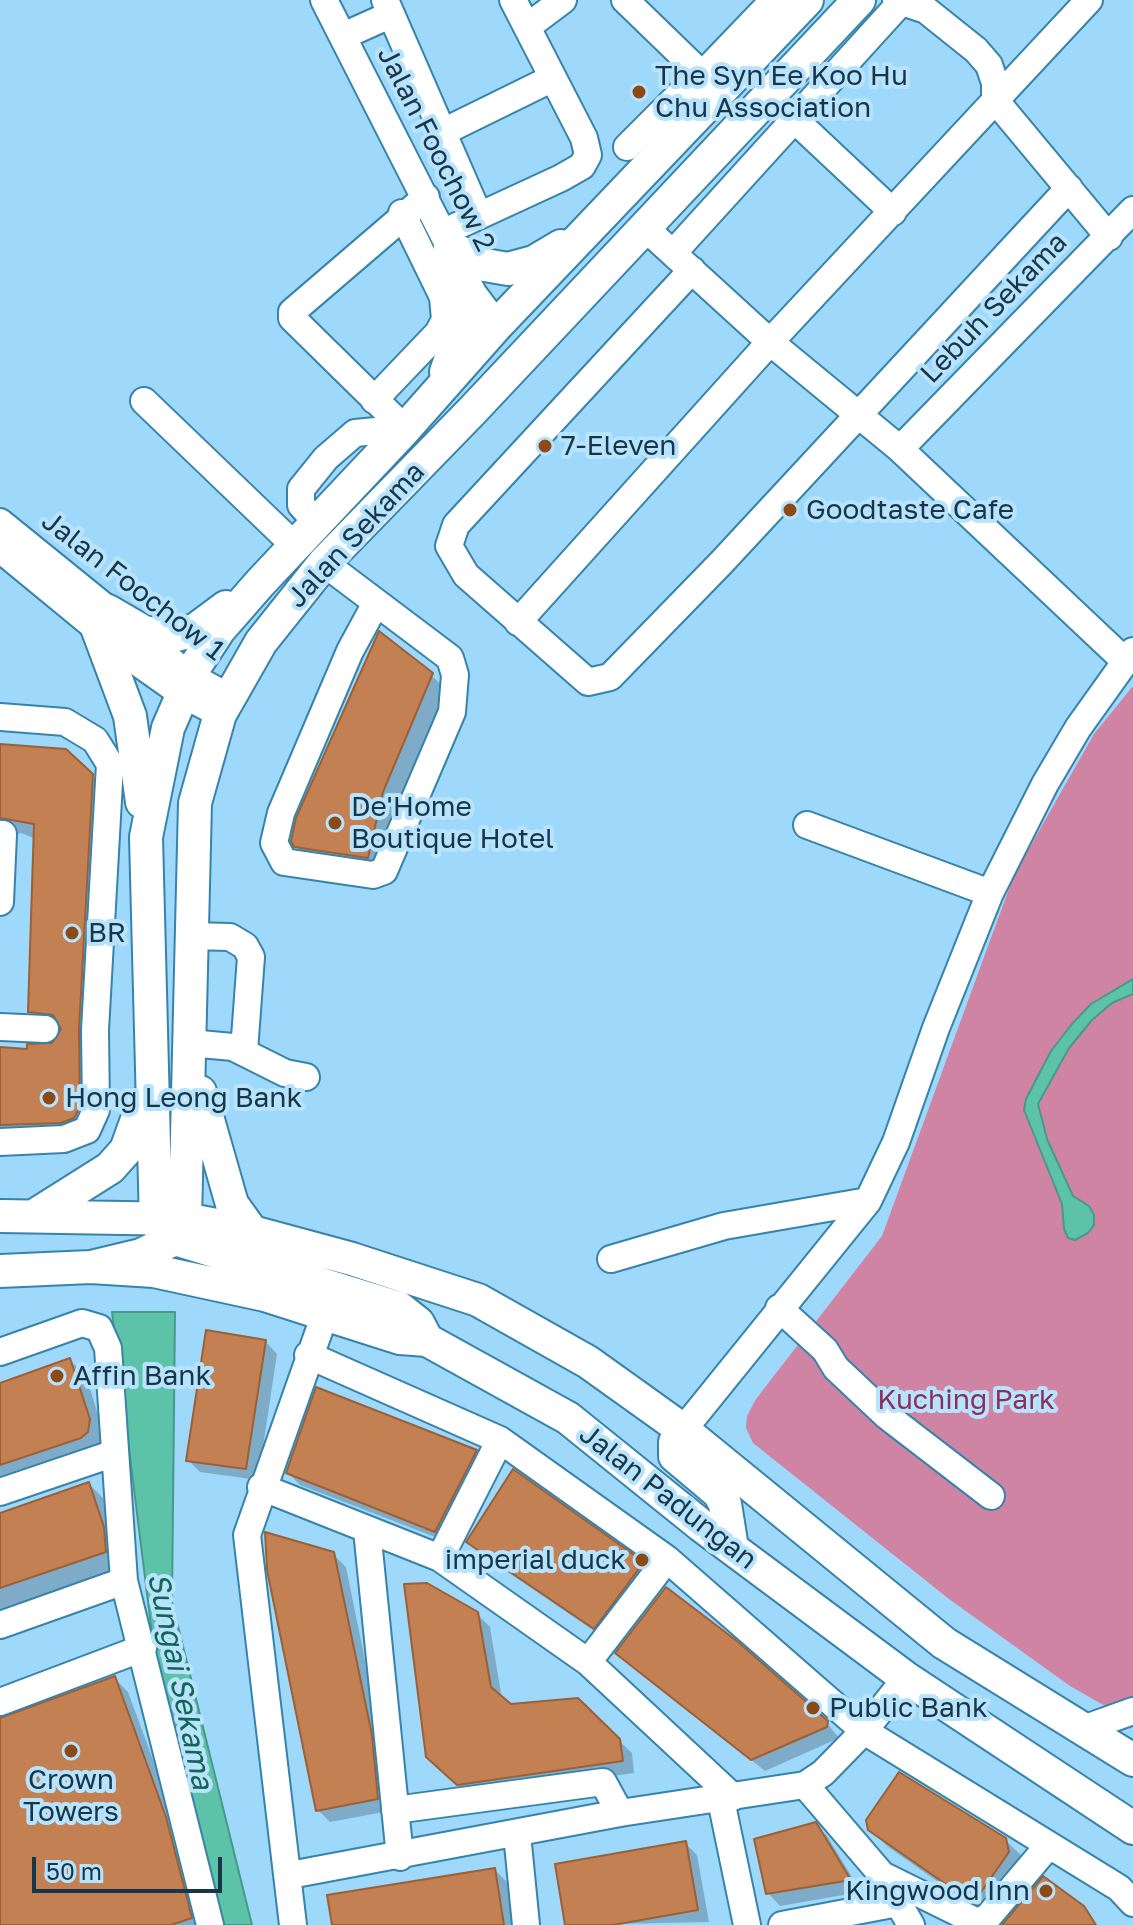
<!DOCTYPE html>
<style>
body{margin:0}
#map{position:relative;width:1133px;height:1925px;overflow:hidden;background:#9ed8fa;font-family:"Golos Text",sans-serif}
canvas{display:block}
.scale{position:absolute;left:32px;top:1857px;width:190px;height:36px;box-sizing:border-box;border:4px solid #173647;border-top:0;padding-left:10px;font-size:24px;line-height:28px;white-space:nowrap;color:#173647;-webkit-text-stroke:6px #b8e3fd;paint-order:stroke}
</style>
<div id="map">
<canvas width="1133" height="1925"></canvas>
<div class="scale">50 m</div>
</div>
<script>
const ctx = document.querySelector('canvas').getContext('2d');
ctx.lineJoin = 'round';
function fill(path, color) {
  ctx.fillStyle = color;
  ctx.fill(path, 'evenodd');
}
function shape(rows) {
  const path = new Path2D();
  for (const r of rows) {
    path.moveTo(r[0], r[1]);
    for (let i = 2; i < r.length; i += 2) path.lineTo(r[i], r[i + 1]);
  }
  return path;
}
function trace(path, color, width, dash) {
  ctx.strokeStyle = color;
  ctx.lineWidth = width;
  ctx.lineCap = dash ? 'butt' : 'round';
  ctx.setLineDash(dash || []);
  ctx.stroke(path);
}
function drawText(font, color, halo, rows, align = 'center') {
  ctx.font = font + ' "Golos Text",sans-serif';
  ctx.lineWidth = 8;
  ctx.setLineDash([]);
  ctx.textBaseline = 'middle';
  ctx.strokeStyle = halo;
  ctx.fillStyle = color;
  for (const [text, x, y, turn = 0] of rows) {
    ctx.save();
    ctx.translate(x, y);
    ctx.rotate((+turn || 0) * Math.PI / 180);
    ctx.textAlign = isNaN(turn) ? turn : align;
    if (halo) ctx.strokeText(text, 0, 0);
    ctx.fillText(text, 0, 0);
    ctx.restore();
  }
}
fill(shape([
 [1133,686,1133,1722,1070,1686,949,1599,753,1443,746,1428,747,1416,756,1399,882,1236,1014,875,1094,734]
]), '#d084a3');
const water = shape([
 [1133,979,1133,994,1112,1003,1092,1020,1069,1048,1038,1104,1047,1139,1073,1196,1089,1206,1094,1215,1094,1225,1088,1233,1075,1240,1068,1238,1064,1229,1062,1204,1024,1110,1026,1099,1051,1051,1072,1024,1091,1004,1133,979],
 [112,1312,175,1312,172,1602,252,1925,221,1925,154,1650,112,1312]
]);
fill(water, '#5dc3a8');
trace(water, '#48998b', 2);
fill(shape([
 [431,675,448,691,384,873,313,863,296,846],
 [0,746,92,775,109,792,95,1123,0,1139,0,1049,29,1051,46,1047,60,1040,63,1030,46,1028,30,1011,36,839,21,833,3,838,0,848],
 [265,1341,277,1354,258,1480,200,1472,188,1460],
 [70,1360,86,1376,105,1437,104,1448,0,1485,0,1384],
 [476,1452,488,1464,448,1542,300,1485,288,1473],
 [514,1472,655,1576,606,1639,481,1554,469,1542],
 [89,1484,105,1500,120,1545,121,1568,0,1609,0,1515],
 [333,1554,346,1567,383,1749,389,1811,330,1822,318,1810],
 [477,1614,490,1627,502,1699,511,1706,577,1700,632,1753,634,1773,471,1797,440,1769],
 [618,1653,826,1722,839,1738,765,1771],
 [114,1678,128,1692,180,1833,203,1925,0,1925,0,1719],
 [815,1824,827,1836,861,1892,780,1906,768,1893],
 [870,1829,1005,1840,1022,1856,1024,1868,985,1915,887,1846],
 [685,1843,697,1855,709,1922,567,1925],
 [495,1870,507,1882,513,1925,334,1925]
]), '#0003');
const building = shape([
 [379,631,433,673,383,792,368,858,294,847,291,841,296,818,379,631],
 [0,744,66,749,93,774,79,1029,80,1107,74,1118,61,1123,0,1125,0,1047,27,1049,27,1044,52,1043,61,1029,53,1015,28,1012,34,824,0,818,0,744],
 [206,1330,266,1340,246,1469,186,1461,206,1330],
 [70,1358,90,1419,88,1432,81,1438,0,1465,0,1383,70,1358],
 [316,1387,477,1450,435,1532,286,1473,316,1387],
 [513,1469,644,1562,594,1629,466,1542,513,1469],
 [89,1482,104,1527,106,1552,0,1588,0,1513,89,1482],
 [265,1532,334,1552,372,1735,378,1799,316,1811,267,1570,265,1532],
 [427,1583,478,1612,491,1687,511,1704,578,1698,620,1739,623,1761,457,1785,426,1757,404,1584,427,1583],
 [666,1587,737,1641,828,1721,827,1727,751,1760,615,1653,666,1587],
 [115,1676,166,1817,192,1918,171,1925,0,1925,0,1718,115,1676],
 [899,1772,1006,1838,1009,1852,977,1898,967,1899,868,1830,866,1820,899,1772],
 [816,1822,851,1880,766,1894,754,1839,816,1822],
 [686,1841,698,1910,613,1925,565,1925,555,1864,686,1841],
 [495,1868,504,1925,332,1925,327,1895,495,1868],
 [1043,1876,1084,1906,1096,1925,1002,1925,1043,1876]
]);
fill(building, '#c38053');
trace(building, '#9b6037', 2);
const minor = shape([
 [324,0,473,293,497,325],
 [385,0,479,216],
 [625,0,719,91],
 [896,0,926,10,976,50,989,65,995,83,995,100,1109,237],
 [527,27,563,0],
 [343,36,390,15],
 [702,75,774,0],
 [796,121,893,212],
 [443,132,553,78],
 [627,147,687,87],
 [643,226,770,342,900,449,1125,661],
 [444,232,561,178,582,166,588,155,584,138,513,0],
 [674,252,903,0],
 [692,270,456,525,449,546,466,575,588,682,610,677,721,563,1069,188],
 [374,400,438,333,445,320,443,297,402,213],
 [144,401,294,545],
 [405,429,292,318,292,312,426,197],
 [900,449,1133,210],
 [0,522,190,676,229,697],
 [316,522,301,505,301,489,326,458,355,433,376,431,389,446],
 [0,549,141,665,182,694,220,714],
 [324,563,450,658,455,675,452,712,384,871,373,875,284,862,274,843,281,813,350,651,376,603],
 [518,622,770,342,1089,0],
 [0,717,65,722,95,740,110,764,95,1030,96,1110,87,1130,64,1139,0,1142],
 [807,825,990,893],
 [0,834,3,834,0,902],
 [189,936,230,937,245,946,251,957,244,1051],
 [0,1027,45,1029],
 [189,1043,233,1047,285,1073,306,1077],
 [611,1259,724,1226,868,1201],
 [779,1308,825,1350,836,1368,887,1416,991,1496],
 [0,1352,82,1323,99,1328,108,1348,124,1581,210,1925],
 [308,1355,500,1440,667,1559,864,1731,1119,1888,1133,1903],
 [683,1430,868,1201,896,1142,936,1028,990,893,1045,784,1078,728,1133,651],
 [261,1487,440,1558,588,1662,733,1797],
 [0,1492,115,1453],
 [367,1530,400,1857],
 [440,1558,500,1440],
 [0,1625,124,1581],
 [588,1662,667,1559],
 [0,1702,143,1648],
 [1080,1730,1133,1711],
 [805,1785,882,1875,911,1925],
 [721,1800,747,1925],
 [395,1810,603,1782,620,1813],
 [517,1834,526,1925],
 [290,1875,620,1813,805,1785,823,1773,864,1731,906,1678],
 [882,1875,977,1922,988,1917,1049,1845],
 [293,1925,247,1535,325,1314],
 [782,1925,898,1903]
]);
const major = shape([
 [450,247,485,265,508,269,534,262,561,246],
 [446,372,463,323,450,247],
 [108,611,144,632,169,637,195,630,226,607],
 [96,625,130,716,142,802],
 [200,1092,232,1204,252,1232],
 [37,1214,110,1168,126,1150,143,1103],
 [0,1216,185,1219,252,1232,352,1259,478,1300,588,1362,683,1430,944,1643,1133,1760],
 [91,1267,141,1255,175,1239,185,1219,195,803,220,714,261,642,324,563,472,411,859,0],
 [0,1271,91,1267,154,1271,265,1295,400,1338,427,1340,568,1418,702,1526,906,1678,1133,1828],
 [427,1340,418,1323,399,1308,175,1239,156,1223,146,837,168,728,194,668,219,630,260,583,405,429,497,325,807,0],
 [683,1430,675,1442,675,1456,719,1493,725,1504,732,1548]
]);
trace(minor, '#3783aa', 30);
trace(major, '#3783aa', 36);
trace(minor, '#fff', 26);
trace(major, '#fff', 32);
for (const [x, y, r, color] of [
 [639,92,8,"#8b4a16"],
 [545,446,8,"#8b4a16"],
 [790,510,8,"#8b4a16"],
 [335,823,8,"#8b4a16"],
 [72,933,8,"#8b4a16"],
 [49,1098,8,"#8b4a16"],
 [57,1376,8,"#8b4a16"],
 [642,1560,8,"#8b4a16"],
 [813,1708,8,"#8b4a16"],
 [71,1751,8,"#8b4a16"],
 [1046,1891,8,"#8b4a16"]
]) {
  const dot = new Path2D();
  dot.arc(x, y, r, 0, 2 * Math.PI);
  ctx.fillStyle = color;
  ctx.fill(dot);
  trace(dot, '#b8e3fd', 3);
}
drawText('28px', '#173647', '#b8e3fd', [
 ["The Syn Ee Koo Hu",655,76],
 ["Chu Association",655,108],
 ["7-Eleven",561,446],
 ["Goodtaste Cafe",806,510],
 ["De'Home",351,807],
 ["Boutique Hotel",351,839],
 ["BR",88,933],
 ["Hong Leong Bank",65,1098],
 ["Affin Bank",73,1376],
 ["imperial duck",626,1560,"right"],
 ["Public Bank",829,1708],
 ["Crown",71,1780,"center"],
 ["Towers",71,1812,"center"],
 ["Kingwood Inn",1030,1891,"right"]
], 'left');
drawText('28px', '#173647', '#b8e3fd', [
 ["Jalan Foochow 2",436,149,63],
 ["Lebuh Sekama",994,308,-46],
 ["Jalan Sekama",356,535,-47],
 ["Jalan Foochow 1",133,586,38],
 ["Jalan Padungan",668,1497,38]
]);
drawText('28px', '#8b2f5b', '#b8e3fd', [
 ["Kuching Park",966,1400]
]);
drawText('italic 30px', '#146553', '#b8e3fd', [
 ["Sungai Sekama",180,1681,78]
]);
</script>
